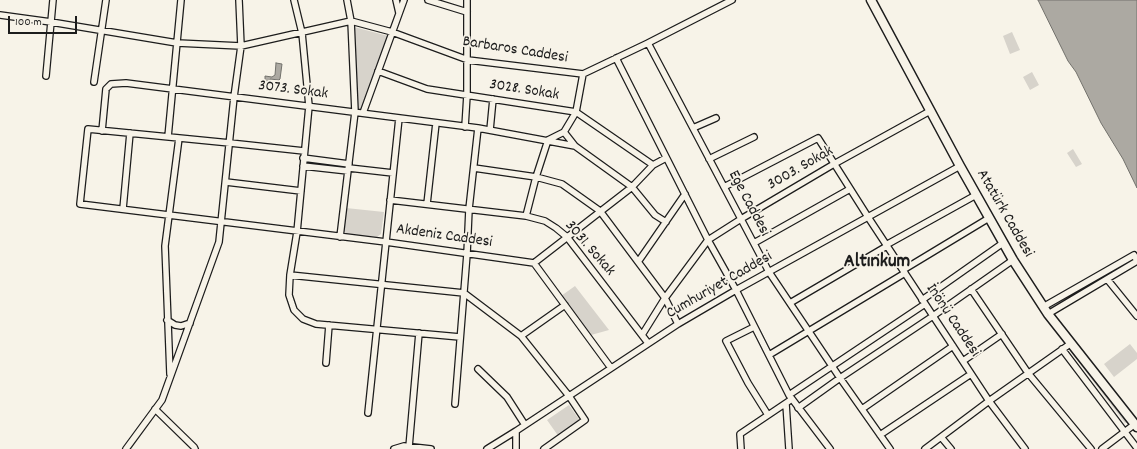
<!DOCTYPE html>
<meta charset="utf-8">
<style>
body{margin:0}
#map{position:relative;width:1137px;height:449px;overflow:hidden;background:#f7f3e8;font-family:Dekko,sans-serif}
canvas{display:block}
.scale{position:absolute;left:8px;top:16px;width:69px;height:18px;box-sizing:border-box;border:2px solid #1c1c1c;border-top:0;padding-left:5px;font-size:12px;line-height:14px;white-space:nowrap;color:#1c1c1c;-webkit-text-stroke:3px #f7f3e8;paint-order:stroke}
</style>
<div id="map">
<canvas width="1137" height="449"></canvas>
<div class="scale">100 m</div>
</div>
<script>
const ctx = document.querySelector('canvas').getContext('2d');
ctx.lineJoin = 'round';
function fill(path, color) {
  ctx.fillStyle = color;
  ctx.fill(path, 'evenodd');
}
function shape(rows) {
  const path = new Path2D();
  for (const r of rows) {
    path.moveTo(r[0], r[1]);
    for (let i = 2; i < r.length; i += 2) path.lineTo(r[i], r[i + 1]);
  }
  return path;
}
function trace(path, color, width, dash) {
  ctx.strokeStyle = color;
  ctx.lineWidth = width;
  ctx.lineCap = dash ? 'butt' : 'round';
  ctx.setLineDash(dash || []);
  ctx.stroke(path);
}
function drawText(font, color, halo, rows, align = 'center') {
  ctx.font = font + ' Dekko,sans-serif';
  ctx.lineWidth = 3.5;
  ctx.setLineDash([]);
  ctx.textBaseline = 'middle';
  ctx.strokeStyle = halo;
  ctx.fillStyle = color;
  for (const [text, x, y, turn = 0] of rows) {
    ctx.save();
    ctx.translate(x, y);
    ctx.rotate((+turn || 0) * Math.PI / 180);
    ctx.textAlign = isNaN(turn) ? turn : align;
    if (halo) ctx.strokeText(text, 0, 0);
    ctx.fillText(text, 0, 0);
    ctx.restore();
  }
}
fill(shape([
 [354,27,388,36,363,111,358,110],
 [1012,32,1020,50,1010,54,1003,36],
 [1032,72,1039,85,1030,90,1023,77],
 [1073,149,1082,164,1076,167,1067,153],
 [346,208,384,212,381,234,377,237,346,234,344,231],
 [575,286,609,330,591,335,561,296],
 [1130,344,1137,353,1137,359,1114,377,1104,364],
 [1071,349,1127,422,1125,423,1070,351],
 [569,405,581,422,559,437,547,420]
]), '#d7d3cb');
const water = shape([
 [1038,0,1137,0,1137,188,1123,159,1101,123,1076,72,1068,61,1038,0],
 [276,63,282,64,280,79,279,80,270,79,270,81,265,81,265,76,272,77,275,75,276,63]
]);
fill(water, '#aca9a2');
trace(water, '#72716c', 1);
const street = shape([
 [294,0,302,33,309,106,297,232,290,275,289,295,294,310,303,319,316,324,460,337],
 [396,0,399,13],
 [428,0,467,12],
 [0,15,51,22,177,43,241,46,351,21,392,32,468,60,583,74,648,43,732,0],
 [648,43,769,272,840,378,890,449],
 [616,58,708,240,736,290,789,395,830,449],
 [378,71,427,89,576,112,653,165],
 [46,76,53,0],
 [94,82,106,0],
 [363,113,404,0],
 [465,127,467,95,467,0],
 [693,128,716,118],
 [490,130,493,99],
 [102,131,106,89,111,84,126,83,478,128,575,146],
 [564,132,575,146,632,187,655,215,666,222],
 [168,137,181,0],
 [304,151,230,143,88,129,80,204,386,242,534,263,611,368],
 [303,158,349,164],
 [709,159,754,137],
 [303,166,348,171],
 [349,168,393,173],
 [474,168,536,177,562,184,600,211,665,298,678,324],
 [226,182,301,191],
 [724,187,818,138,868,217,989,401,1025,449],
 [390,200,526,216,545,221,556,228,567,237,648,343],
 [427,204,436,123],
 [123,209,130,133],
 [526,216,536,177,548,140,564,132,576,112,583,74],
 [340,237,355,112,351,21,347,0],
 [754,243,850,189],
 [886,245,976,195],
 [638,262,685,194],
 [534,263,632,187,653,165,666,158],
 [903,270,989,218],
 [290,275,464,293,521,336,569,396,585,420,544,449],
 [1107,279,1137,316],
 [971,289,1028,373,1091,449],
 [922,300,1003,243],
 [790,303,887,246],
 [1043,307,1134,255,1137,261,1048,314],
 [167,320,175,325,181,326,190,323],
 [754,327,726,341,748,383,768,415],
 [642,335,665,298,708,240,741,219,834,164,930,111],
 [521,336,565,305],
 [1062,349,1137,448],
 [769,355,905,273],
 [963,361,1002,334],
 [326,363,329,325],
 [478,369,507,397,525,425],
 [170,374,165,246,179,138],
 [789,395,925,304],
 [455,404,467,254,469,209,478,128],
 [786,404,789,449],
 [798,408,840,378,933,316,1013,260],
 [155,409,194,447,195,449],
 [862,409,953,346],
 [368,413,399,118],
 [880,435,971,374],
 [941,437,951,449],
 [409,447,419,333],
 [126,449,162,400,219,242,234,97,241,46,239,0],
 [394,449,404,446,431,449],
 [487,449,516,431],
 [516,449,516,431,678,324,736,290,960,166],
 [741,449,740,434,792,399],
 [925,449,989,401,1070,344],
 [1102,449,1135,424]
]);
const secondary = shape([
 [871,0,960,166,1013,260,1048,314,1137,427]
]);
trace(street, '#1c1c1c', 8);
trace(secondary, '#1c1c1c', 11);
trace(street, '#f7f3e8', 5.5);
trace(secondary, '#f7f3e8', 8);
drawText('16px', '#1c1c1c', '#f7f3e8', [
 ["Barbaros Caddesi",515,51,9],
 ["3073. Sokak",293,91,7],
 ["3028. Sokak",524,91,9],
 ["3003. Sokak",801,169,-30],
 ["Ege Caddesi",748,204,62],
 ["Atatürk Caddesi",1004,214,60],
 ["Akdeniz Caddesi",444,237,8],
 ["3031. Sokak",589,249,49],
 ["Cumhuriyet Caddesi",720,286,-30],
 ["İnönü Caddesi",952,321,56]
]);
drawText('bold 20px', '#1c1c1c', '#f7f3e8', [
 ["Altınkum",877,263]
]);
</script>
